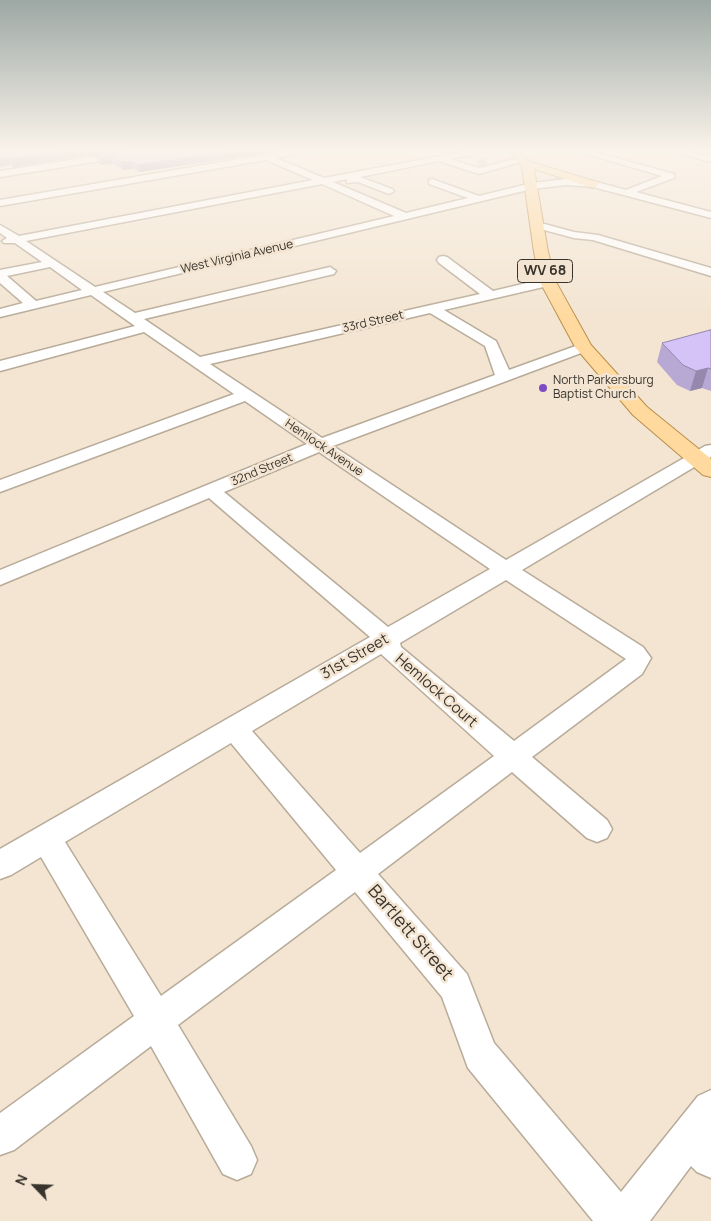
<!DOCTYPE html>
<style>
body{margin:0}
#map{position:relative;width:711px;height:1221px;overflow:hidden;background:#f3e5d2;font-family:Manrope,sans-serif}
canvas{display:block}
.north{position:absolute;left:10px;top:1161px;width:50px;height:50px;-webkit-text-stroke:4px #f3e5d2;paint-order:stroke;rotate:294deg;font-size:14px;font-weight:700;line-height:20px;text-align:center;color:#38332c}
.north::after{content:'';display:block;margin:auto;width:18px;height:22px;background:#38332c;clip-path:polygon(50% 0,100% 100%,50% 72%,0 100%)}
</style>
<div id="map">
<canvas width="711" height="1221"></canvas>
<div class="north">N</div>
</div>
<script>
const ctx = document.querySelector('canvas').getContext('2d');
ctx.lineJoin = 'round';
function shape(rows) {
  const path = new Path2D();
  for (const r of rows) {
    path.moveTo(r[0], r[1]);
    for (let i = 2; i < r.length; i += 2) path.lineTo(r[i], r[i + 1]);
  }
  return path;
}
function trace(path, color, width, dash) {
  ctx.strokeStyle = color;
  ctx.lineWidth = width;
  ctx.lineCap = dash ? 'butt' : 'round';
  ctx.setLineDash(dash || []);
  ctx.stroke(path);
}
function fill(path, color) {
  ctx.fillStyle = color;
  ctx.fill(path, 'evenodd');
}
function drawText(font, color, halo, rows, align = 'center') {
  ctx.font = font + ' Manrope,sans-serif';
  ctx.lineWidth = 5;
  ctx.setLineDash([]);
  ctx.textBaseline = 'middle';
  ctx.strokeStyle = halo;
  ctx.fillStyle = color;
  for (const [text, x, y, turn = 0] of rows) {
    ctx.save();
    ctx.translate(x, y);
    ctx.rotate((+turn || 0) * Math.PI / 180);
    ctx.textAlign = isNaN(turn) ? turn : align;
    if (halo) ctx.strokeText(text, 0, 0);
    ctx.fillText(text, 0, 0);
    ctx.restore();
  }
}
trace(shape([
 [478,164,487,162]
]), '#cec1b1', 9, [9, 5]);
const minor = shape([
 [142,149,162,149,158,152,0,177,0,171,142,149],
 [297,149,316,149,312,152,276,158,324,178,477,149,494,149,490,152,450,159,479,168,524,157,528,160,479,174,439,161,360,177,392,189,394,191,389,194,358,182,347,183,347,179,333,182,406,213,468,198,429,184,429,180,432,179,479,196,532,183,566,179,593,181,626,190,662,176,570,149,583,149,674,174,674,178,636,192,711,212,711,218,593,187,566,185,532,189,103,292,135,313,330,267,336,271,334,274,144,319,200,357,480,294,439,263,437,260,439,257,443,256,447,257,493,291,548,278,552,279,554,282,552,285,444,310,496,341,509,370,584,343,589,344,591,347,589,350,333,446,506,560,705,446,711,445,711,457,522,570,643,647,651,658,642,674,532,757,607,820,612,829,607,838,597,842,587,838,512,772,378,874,467,974,494,1043,621,1192,698,1096,711,1090,711,1178,697,1172,691,1166,650,1221,593,1221,468,1068,442,997,355,892,178,1025,251,1146,257,1160,251,1174,237,1180,223,1174,151,1046,14,1150,0,1155,0,1113,134,1016,41,857,11,875,0,879,0,849,370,637,209,498,0,585,0,570,307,444,245,401,0,492,0,480,234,394,144,332,0,371,0,361,135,326,91,295,0,317,0,309,23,303,0,283,0,270,42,262,15,243,4,243,2,241,7,238,0,233,0,225,19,236,313,180,266,160,0,206,0,200,297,149],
 [322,184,394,216,95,287,26,241,322,184],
 [50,267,82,290,36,301,7,276,50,267],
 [430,313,485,346,495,375,322,438,210,364,430,313],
 [319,452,490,569,388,627,224,492,319,452],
 [506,580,626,659,514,741,401,647,400,643,506,580],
 [381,654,494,756,360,853,252,731,381,654],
 [231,743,336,870,161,996,65,842,231,743],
 [662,149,677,149,711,156,711,162,662,149],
 [537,222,574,232,598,235,711,268,711,276,593,240,574,238,533,227,532,225,537,222]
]);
const major = shape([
 [510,149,520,149,528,161,597,182,599,184,593,188,534,169,548,252,556,282,591,345,647,407,711,459,711,477,703,475,633,415,575,347,540,282,534,252,522,168,510,149]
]);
trace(minor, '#b8ab99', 3);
trace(major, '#b98e4b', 2);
fill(minor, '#fff');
fill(major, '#ffd99d');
fill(shape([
 [0,149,130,149,13,167,11,165],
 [141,149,293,149,139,172,132,169,123,170,113,164,101,165,98,163,96,156],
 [711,330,711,391,702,388,690,391,677,385,657,362,662,343]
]), '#b7a8d4');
fill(shape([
 [81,149,130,149,13,167,11,159],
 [244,149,293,149,139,172,138,165],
 [111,156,113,164,101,165,99,158],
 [9,158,11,165,0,167,0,159],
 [131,161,132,169,123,170,121,162],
 [708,368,702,388,690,391,696,371]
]), '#9588ad');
const building = shape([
 [0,149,81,149,11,159,9,158,0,159,0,149],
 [141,149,244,149,138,165,131,161,121,162,111,156,99,158,96,156,141,149],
 [710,330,711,330,711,369,708,368,696,371,683,365,662,343,710,330]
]);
fill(building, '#d5c3f7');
trace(building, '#9588ad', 1);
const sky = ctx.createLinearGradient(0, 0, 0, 320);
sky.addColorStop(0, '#9da8a4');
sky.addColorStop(0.47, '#faf3eb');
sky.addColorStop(1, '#faf3eb00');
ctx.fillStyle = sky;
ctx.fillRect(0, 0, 711, 320);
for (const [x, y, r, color] of [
 [543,388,5,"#7e4bc2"]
]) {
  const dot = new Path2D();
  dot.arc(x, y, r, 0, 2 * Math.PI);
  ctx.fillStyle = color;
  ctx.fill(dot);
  trace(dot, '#f3e5d2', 2);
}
drawText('12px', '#38332c', '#f3e5d2', [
 ["West Virginia Avenue",237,257,-13],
 ["33rd Street",373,322,-13],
 ["Hemlock Avenue",324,448,34],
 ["32nd Street",262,470,-23]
]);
drawText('12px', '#38332c', '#f3e5d2', [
 ["North Parkersburg",553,381],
 ["Baptist Church",553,395]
], 'left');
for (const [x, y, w] of [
 [545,271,55]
]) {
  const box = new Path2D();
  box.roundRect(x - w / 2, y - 11.5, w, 23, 4);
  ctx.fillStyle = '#f3e5d2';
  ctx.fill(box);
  trace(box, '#38332c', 1);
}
drawText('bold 14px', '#38332c', null, [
 ["WV 68",545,271]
]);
drawText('15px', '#38332c', '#f3e5d2', [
 ["31st Street",355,657,-30],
 ["Hemlock Court",436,691,41]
]);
drawText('18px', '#38332c', '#f3e5d2', [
 ["Bartlett Street",410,933,49]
]);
</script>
